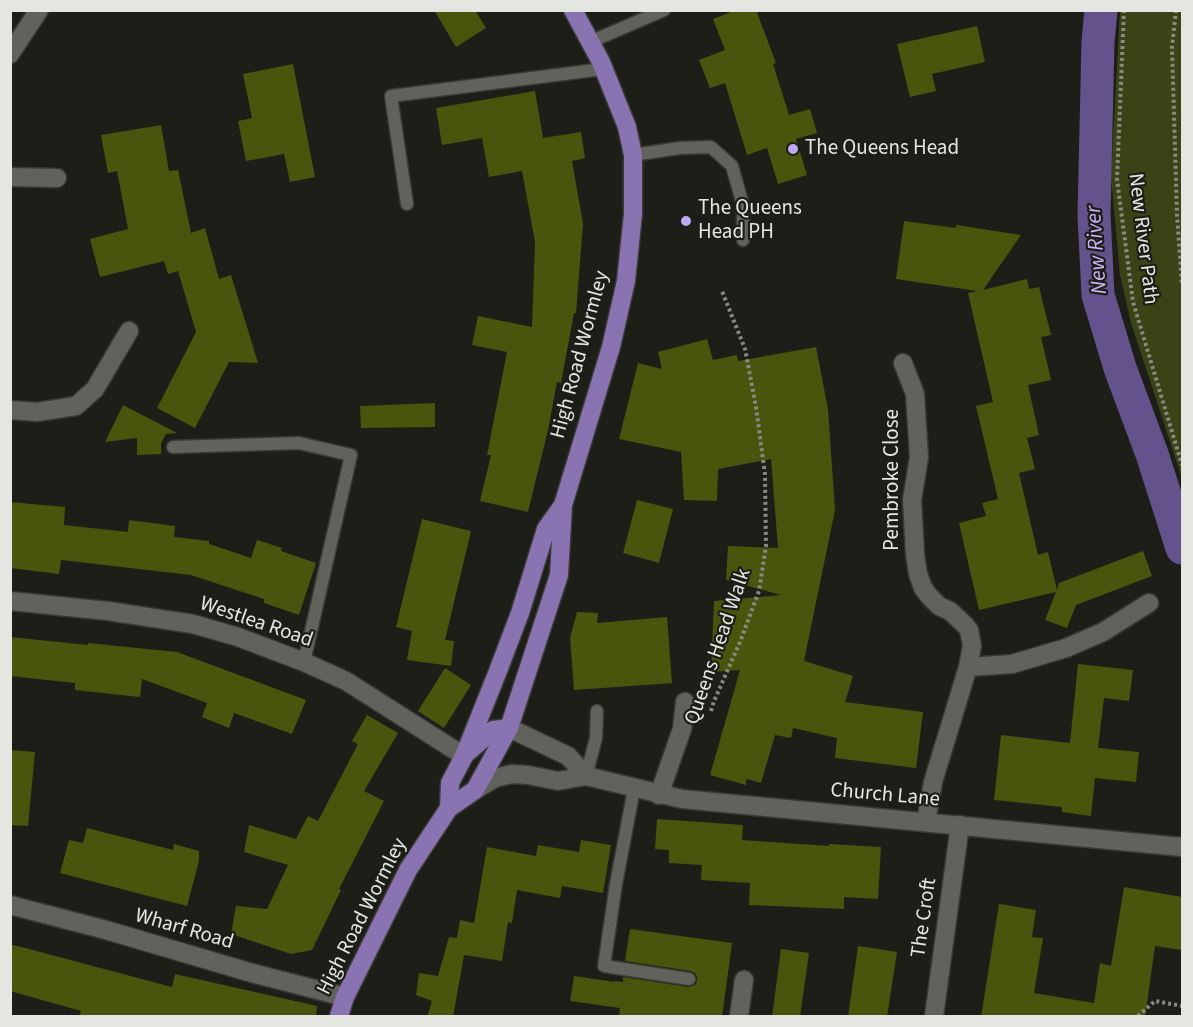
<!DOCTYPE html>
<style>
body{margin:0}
#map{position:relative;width:1193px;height:1027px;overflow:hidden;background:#1d1e18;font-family:"Source Sans 3",sans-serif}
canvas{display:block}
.frame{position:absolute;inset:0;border:12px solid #e4e6e1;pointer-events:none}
</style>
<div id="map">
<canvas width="1193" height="1027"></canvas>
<div class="frame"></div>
</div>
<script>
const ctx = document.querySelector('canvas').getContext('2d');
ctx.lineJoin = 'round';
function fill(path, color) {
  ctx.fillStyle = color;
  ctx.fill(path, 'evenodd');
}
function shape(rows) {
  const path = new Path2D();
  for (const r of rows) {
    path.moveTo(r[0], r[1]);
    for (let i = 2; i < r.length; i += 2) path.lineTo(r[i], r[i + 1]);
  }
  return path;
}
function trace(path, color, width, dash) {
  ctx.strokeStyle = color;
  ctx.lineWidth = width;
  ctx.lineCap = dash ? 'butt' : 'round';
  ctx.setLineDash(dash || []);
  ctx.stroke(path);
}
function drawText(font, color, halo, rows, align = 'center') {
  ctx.font = font + ' "Source Sans 3",sans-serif';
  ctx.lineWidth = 4.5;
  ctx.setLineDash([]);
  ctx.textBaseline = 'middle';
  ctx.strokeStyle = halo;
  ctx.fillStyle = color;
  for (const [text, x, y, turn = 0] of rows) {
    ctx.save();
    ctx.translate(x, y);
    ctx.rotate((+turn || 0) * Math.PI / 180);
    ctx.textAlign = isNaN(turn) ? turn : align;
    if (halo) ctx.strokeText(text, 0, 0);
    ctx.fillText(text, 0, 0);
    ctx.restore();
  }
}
fill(shape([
 [1120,11,1182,11,1182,478,1131,323,1120,275,1111,176]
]), '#3a4315');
trace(shape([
 [1101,10,1098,42,1094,215,1098,295,1120,368,1152,454,1182,548]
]), '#64528c', 33);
fill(shape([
 [434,10,475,10,486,28,456,47],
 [736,10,756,10,776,63,773,64,789,115,810,109,817,133,796,139,807,175,778,184,767,148,747,155,725,83,710,88,699,60,725,50,713,19],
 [977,26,985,62,932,74,936,91,910,97,897,44],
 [293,64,315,177,290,182,284,154,246,161,238,121,252,118,243,74],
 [535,91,543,138,581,132,585,158,572,161,583,224,576,313,574,313,561,383,557,382,548,430,528,512,480,501,491,455,487,455,507,352,472,345,478,316,532,327,535,242,522,171,489,177,482,138,442,145,436,108],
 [161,125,169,171,178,170,191,233,205,228,219,279,231,275,258,363,229,362,195,428,157,408,196,332,178,271,168,274,164,261,100,277,90,239,128,229,117,171,108,173,101,135],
 [904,221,956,228,956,225,1021,235,983,290,1027,279,1029,289,1039,287,1051,335,1041,337,1051,380,1028,385,1039,435,1027,438,1035,469,1019,473,1038,555,1048,552,1057,590,1059,583,1143,551,1152,576,1076,605,1067,628,1045,620,1056,592,979,610,959,523,986,516,982,503,998,499,976,406,993,402,968,293,977,291,896,279],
 [707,339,713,360,737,355,738,361,816,347,828,409,835,510,804,661,853,676,845,702,923,712,916,768,835,758,837,738,793,728,791,738,775,735,761,783,746,779,746,785,710,775,740,670,711,672,714,601,781,595,726,580,728,546,778,548,771,459,718,469,717,501,684,500,681,452,619,439,638,363,662,369,658,352],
 [435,403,435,427,361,428,360,406],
 [123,405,177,433,166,434,161,443,161,454,137,455,137,438,105,442],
 [637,500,673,509,659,563,623,553],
 [10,502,65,507,64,525,128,532,129,520,175,526,174,537,209,541,209,544,251,558,257,540,282,548,281,551,316,563,299,615,264,603,264,599,191,575,61,560,59,574,10,568],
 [422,519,471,531,445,640,454,641,451,666,407,660,412,631,396,627],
 [577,612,598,613,597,623,667,617,672,683,574,690,570,638],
 [10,637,88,645,88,643,177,652,306,700,292,734,234,713,229,728,202,717,207,703,142,679,140,697,75,690,75,683,10,676],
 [1078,664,1133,670,1129,701,1104,698,1098,748,1139,752,1136,782,1095,778,1091,816,1062,812,1062,807,994,800,1001,735,1070,743],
 [445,668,471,685,444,728,418,711],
 [367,715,398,733,364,791,384,801,339,889,341,890,312,950,291,954,231,934,236,906,267,909,288,865,244,852,249,825,296,839,308,816,318,821,358,744,352,741],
 [10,750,35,752,28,826,10,825],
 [657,819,743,825,742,840,829,846,829,844,881,847,878,899,844,897,844,909,749,905,750,883,701,880,702,865,669,863,669,850,655,849],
 [87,828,173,850,174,844,199,851,199,861,187,906,60,873,69,840,83,843],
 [581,840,611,845,603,893,562,886,560,898,517,890,512,923,508,922,502,961,464,955,453,1017,427,1017,432,1001,416,995,419,973,438,976,449,937,457,938,460,920,474,923,487,847,536,856,538,845,579,852],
 [1124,887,1182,897,1182,950,1155,946,1145,1017,981,1017,999,904,1036,910,1032,937,1043,938,1034,993,1094,1003,1100,963,1111,966],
 [630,929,732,943,722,1017,619,1017,620,1008,570,1001,574,976,615,982,615,981,623,982,623,977,688,987,695,985,697,981,697,977,695,973,691,971,625,961],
 [10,944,172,987,175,974,317,1006,316,1017,79,1017,81,1011,10,991],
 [858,946,897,952,887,1017,848,1017],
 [781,949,809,953,800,1017,772,1017]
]), '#49550c');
const lane = shape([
 [590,42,664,10],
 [633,155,680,148,711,147,732,166,743,205,743,240],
 [407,204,391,96,603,69],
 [173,447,299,443,351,455,304,662],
 [586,776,596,738,597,711],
 [634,789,616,884,604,966,689,979]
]);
const street = shape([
 [10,54,39,10],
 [10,177,57,178],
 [903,363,915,394,919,457,912,500,915,554,918,574,923,588,929,596,939,606,950,611,965,625,969,630,972,646,968,667,933,782,926,822],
 [10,410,37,412,76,406,95,389,129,331],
 [10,601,108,611,193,624,238,637,304,662,346,681,464,756],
 [968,667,1012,664,1066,648,1103,632,1149,603],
 [509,728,568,756,586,776],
 [475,790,495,778,512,774,528,775,558,781,586,776,682,799,1182,847],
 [659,795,682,729,685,702],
 [10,905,106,930,252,973,345,997],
 [739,1016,744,980],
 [934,1016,960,825]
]);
const primary = shape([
 [468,752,493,730,509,728],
 [449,808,450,783,464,756,498,671,520,613,546,529,563,505],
 [339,1016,345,997,408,870,449,808,475,790,509,728,559,575,563,505,611,347,626,281,633,214,633,155,627,127,601,62,573,10]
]);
trace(lane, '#383935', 15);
trace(street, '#383935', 21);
trace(primary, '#383935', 21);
trace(shape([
 [1124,10,1117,179,1133,302,1182,465],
 [1176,10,1172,47,1177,215,1182,285],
 [711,711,714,701,740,642,759,591,766,546,765,474,756,407,745,349,722,291],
 [1138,1016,1155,1001,1182,1006]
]), '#878984', 4, [3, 3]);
trace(lane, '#60625b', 12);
trace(street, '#60625b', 18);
trace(primary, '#8974b1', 18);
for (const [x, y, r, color] of [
 [793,149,6,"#bfa9f4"],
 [686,221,6,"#bfa9f4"]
]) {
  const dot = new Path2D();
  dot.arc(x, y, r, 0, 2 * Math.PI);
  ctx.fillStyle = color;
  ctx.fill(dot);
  trace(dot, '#1d1e18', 2);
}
drawText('21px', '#e4e6e1', '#1d1e18', [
 ["The Queens Head",805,149],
 ["The Queens",698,209],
 ["Head PH",698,233]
], 'left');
drawText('21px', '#e4e6e1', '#1d1e18', [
 ["New River Path",1142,239,83],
 ["High Road Wormley",581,355,-75],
 ["Pembroke Close",893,480,-90],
 ["Westlea Road",256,623,19],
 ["Queens Head Walk",719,647,-71],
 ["Church Lane",885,796,5],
 ["High Road Wormley",363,917,-63],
 ["The Croft",925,918,-82],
 ["Wharf Road",184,930,16]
]);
drawText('italic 22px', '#cab6fb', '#1d1e18', [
 ["New River",1098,250,-94]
]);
</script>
